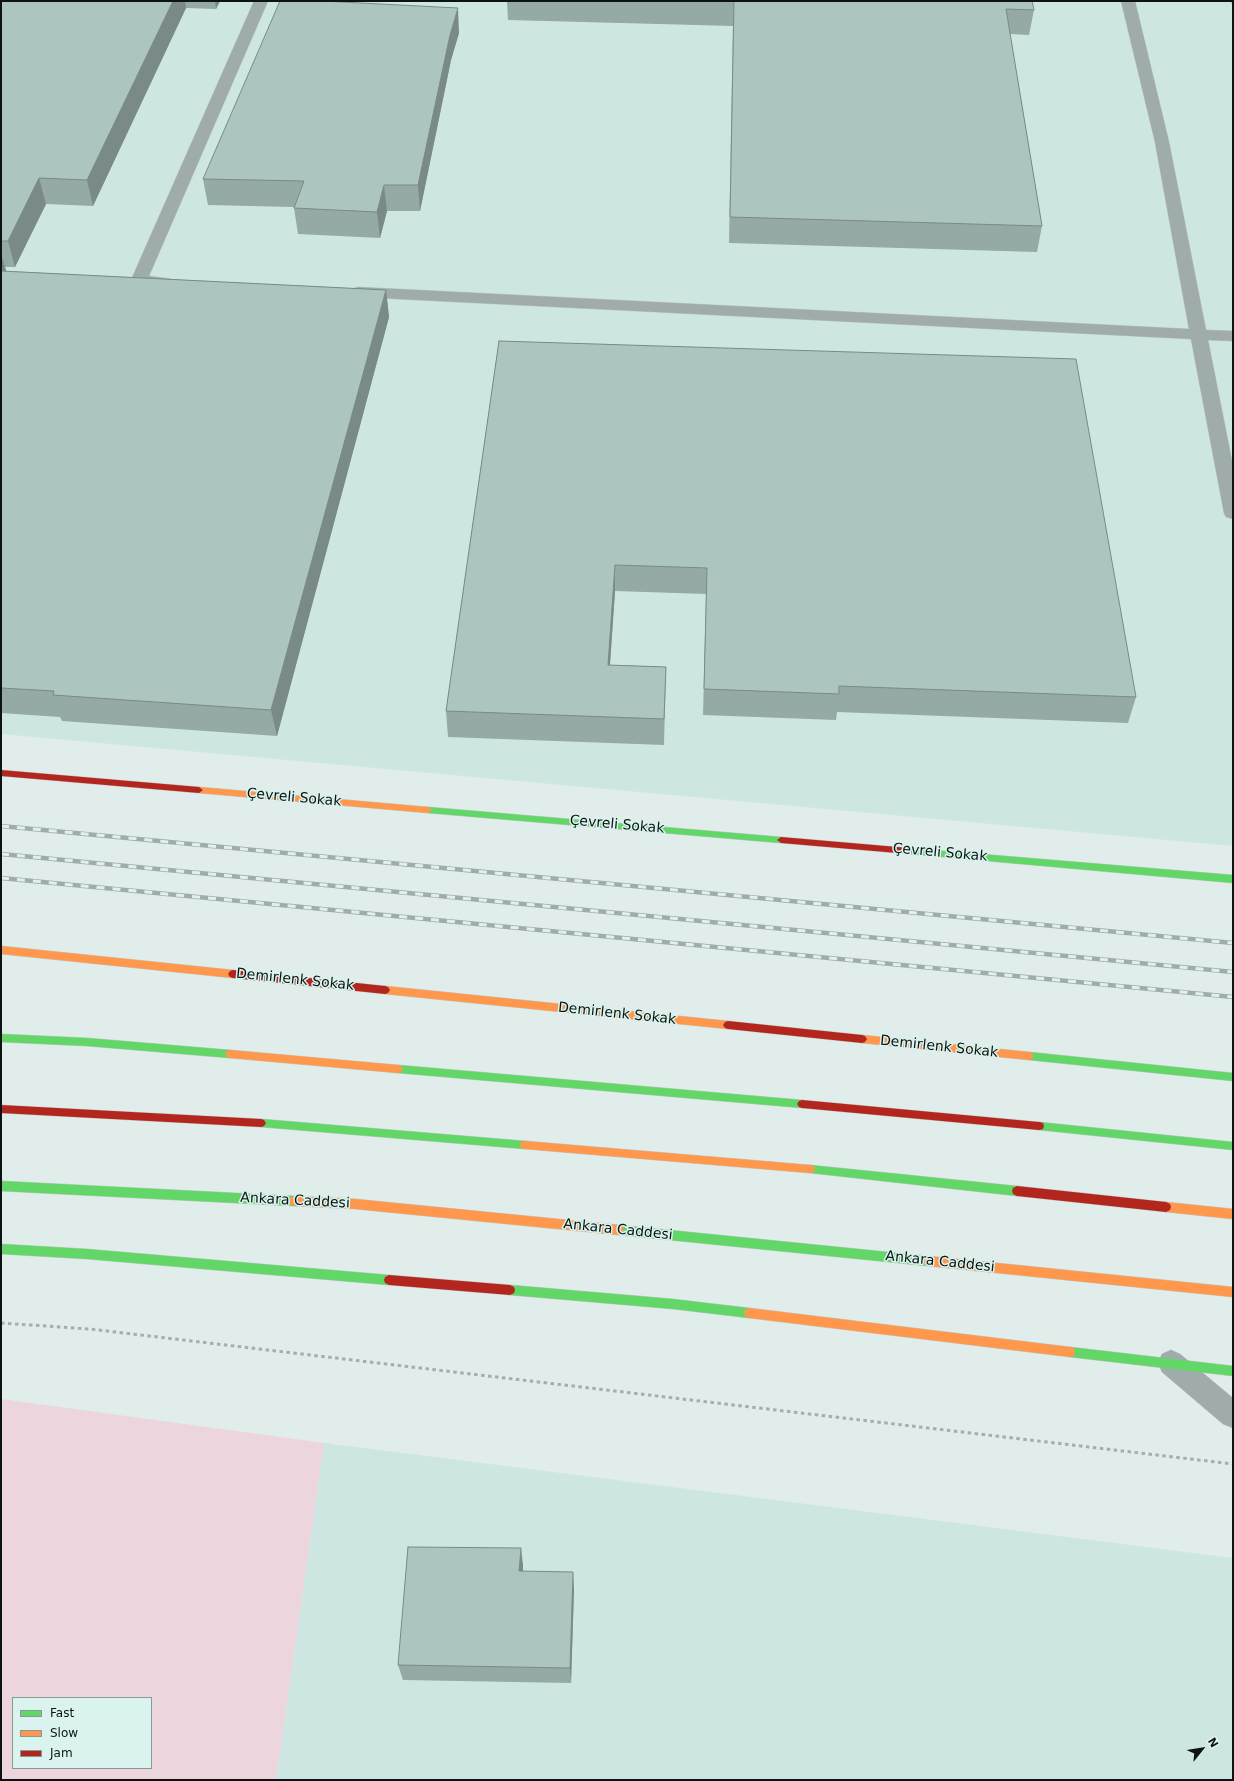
<!DOCTYPE html>
<meta charset="utf-8">
<style>
body{margin:0}
#map{position:relative;width:1234px;height:1781px;overflow:hidden;background:#e0edea;font-family:"DejaVu Sans",sans-serif}
canvas{display:block}
.frame{position:absolute;inset:0;border:2px solid #0b1412;pointer-events:none}
.legend{position:absolute;left:12px;top:1697px;width:140px;height:72px;box-sizing:border-box;background:#daf3ee;border:1px solid #879a96;margin:0;padding:5px 7px;list-style:none;font-size:12px;color:#0b1412}
.legend li{display:flex;align-items:center;gap:8px;height:20px}
.legend b{width:20px;border:1px solid #879a96}
.north{position:absolute;left:1182px;top:1729px;width:40px;height:40px;-webkit-text-stroke:3px #daf3ee;paint-order:stroke;rotate:60deg;font-size:11px;font-weight:700;line-height:16px;text-align:center;color:#0b1412}
.north::after{content:'';display:block;margin:auto;width:14px;height:18px;background:#0b1412;clip-path:polygon(50% 0,100% 100%,50% 72%,0 100%)}
</style>
<div id="map">
<canvas width="1234" height="1781"></canvas>
<div class="frame"></div>
<ul class="legend">
<li><b style="height:5px;background:#63d668"></b>Fast</li>
<li><b style="height:5px;background:#ff974d"></b>Slow</li>
<li><b style="height:5px;background:#b3261e"></b>Jam</li>
</ul>
<div class="north">N</div>
</div>
<script>
const ctx = document.querySelector('canvas').getContext('2d');
ctx.lineJoin = 'round';
function fill(path, color) {
  ctx.fillStyle = color;
  ctx.fill(path, 'evenodd');
}
function shape(rows) {
  const path = new Path2D();
  for (const r of rows) {
    path.moveTo(r[0], r[1]);
    for (let i = 2; i < r.length; i += 2) path.lineTo(r[i], r[i + 1]);
  }
  return path;
}
function trace(path, color, width, dash) {
  ctx.strokeStyle = color;
  ctx.lineWidth = width;
  ctx.lineCap = dash ? 'butt' : 'round';
  ctx.setLineDash(dash || []);
  ctx.stroke(path);
}
function drawText(font, color, halo, rows, align = 'center') {
  ctx.font = font + ' "DejaVu Sans",sans-serif';
  ctx.lineWidth = 3;
  ctx.setLineDash([]);
  ctx.textBaseline = 'middle';
  ctx.strokeStyle = halo;
  ctx.fillStyle = color;
  for (const [text, x, y, turn = 0] of rows) {
    ctx.save();
    ctx.translate(x, y);
    ctx.rotate((+turn || 0) * Math.PI / 180);
    ctx.textAlign = isNaN(turn) ? turn : align;
    if (halo) ctx.strokeText(text, 0, 0);
    ctx.fillText(text, 0, 0);
    ctx.restore();
  }
}
fill(shape([
 [1,1,1233,1,1233,846,1,734],
 [324,1443,1233,1558,1233,1780,276,1780]
]), '#cee6e1');
fill(shape([
 [1,1399,324,1443,276,1780,1,1780],
 [13,1698,151,1698,151,1768,13,1768]
]), '#ecd5dc');
const lane = shape([
 [1171,1350,1180,1354,1233,1398,1233,1428,1223,1424,1162,1372,1158,1363,1162,1354,1171,1350]
]);
const street = shape([
 [254,1,268,1,149,276,171,279,173,282,171,285,165,287,133,283,131,280,254,1],
 [1121,1,1135,1,1169,142,1206,330,1233,331,1233,341,1208,340,1233,466,1233,519,1226,517,1224,513,1191,339,358,297,352,295,350,292,352,289,358,287,1189,329,1155,142,1121,1]
]);
const fast = shape([
 [428,807,781,837,785,840,781,843,428,813,424,810,428,807],
 [909,848,1233,875,1233,883,909,854,905,851,909,848],
 [1,1034,87,1038,230,1050,233,1051,235,1054,233,1057,230,1058,87,1046,1,1042,1,1034],
 [1029,1052,1233,1073,1233,1081,1029,1060,1026,1059,1024,1056,1026,1053,1029,1052],
 [398,1065,802,1100,805,1101,807,1104,805,1107,802,1108,398,1073,395,1072,393,1069,395,1066,398,1065],
 [261,1119,525,1141,529,1142,530,1145,529,1148,525,1149,261,1127,258,1126,256,1123,258,1120,261,1119],
 [1039,1122,1233,1142,1233,1150,1039,1130,1035,1129,1034,1126,1035,1123,1039,1122],
 [810,1165,1017,1186,1021,1188,1022,1191,1021,1194,1017,1196,810,1173,806,1172,805,1169,806,1166,810,1165],
 [1,1181,294,1196,298,1198,299,1201,298,1204,294,1206,1,1191,1,1181],
 [619,1225,928,1256,932,1258,933,1261,932,1264,928,1266,619,1235,615,1233,614,1230,615,1227,619,1225],
 [1,1244,87,1249,389,1275,393,1277,394,1280,393,1283,389,1285,87,1259,1,1254,1,1244],
 [510,1285,673,1299,749,1308,753,1310,754,1313,753,1316,749,1318,673,1309,510,1295,506,1293,505,1290,506,1287,510,1285],
 [1070,1347,1233,1366,1233,1376,1070,1357,1066,1356,1065,1352,1066,1348,1070,1347]
]);
const slow = shape([
 [199,787,428,807,432,810,428,813,199,793,195,790,199,787],
 [1,946,233,970,236,971,238,974,236,977,233,978,1,954,1,946],
 [385,986,728,1021,731,1022,733,1025,731,1028,728,1029,385,994,382,993,380,990,382,987,385,986],
 [862,1035,1029,1052,1032,1053,1034,1056,1032,1059,1029,1060,862,1043,859,1042,857,1039,859,1036,862,1035],
 [230,1050,398,1065,401,1066,403,1069,401,1072,398,1073,230,1058,227,1057,225,1054,227,1051,230,1050],
 [525,1141,810,1165,814,1166,815,1169,814,1172,810,1173,525,1149,521,1148,520,1145,521,1142,525,1141],
 [294,1196,355,1199,619,1225,623,1227,624,1230,623,1233,619,1235,355,1209,294,1206,290,1204,289,1201,290,1198,294,1196],
 [1166,1202,1233,1209,1233,1219,1166,1212,1162,1210,1161,1207,1162,1204,1166,1202],
 [928,1256,1233,1287,1233,1297,928,1266,924,1264,923,1261,924,1258,928,1256],
 [749,1308,1070,1347,1074,1348,1075,1352,1074,1356,1070,1357,749,1318,745,1316,744,1313,745,1310,749,1308]
]);
const jam = shape([
 [1,770,199,787,203,790,199,793,1,776,1,770],
 [781,837,909,848,913,851,909,854,781,843,777,840,781,837],
 [233,970,385,986,388,987,390,990,388,993,385,994,233,978,230,977,228,974,230,971,233,970],
 [728,1021,862,1035,865,1036,867,1039,865,1042,862,1043,728,1029,725,1028,723,1025,725,1022,728,1021],
 [802,1100,1039,1122,1043,1123,1044,1126,1043,1129,1039,1130,802,1108,799,1107,797,1104,799,1101,802,1100],
 [1,1105,261,1119,264,1120,266,1123,264,1126,261,1127,1,1113,1,1105],
 [1017,1186,1166,1202,1170,1204,1171,1207,1170,1210,1166,1212,1017,1196,1013,1194,1012,1191,1013,1188,1017,1186],
 [389,1275,510,1285,514,1287,515,1290,514,1293,510,1295,389,1285,385,1283,384,1280,385,1277,389,1275]
]);
trace(lane, '#bfc9c7', 1);
trace(street, '#bfc9c7', 1);
trace(fast, '#bfc9c7', 1);
trace(slow, '#bfc9c7', 1);
trace(jam, '#bfc9c7', 1);
trace(shape([
 [1,1323,90,1329,1233,1464]
]), '#a4aeac', 3, [3.5, 3.5]);
fill(lane, '#9faca9');
fill(street, '#9faca9');
fill(fast, '#63d668');
fill(slow, '#ff974d');
fill(jam, '#b3261e');
const rail = shape([
 [1,826,1233,943],
 [1,854,1233,972],
 [1,878,1233,997]
]);
trace(rail, '#a1aca9', 4.5);
trace(rail, '#daf3ee', 3, [8]);
fill(shape([
 [1,1,220,1,216,9,186,8,93,206,46,204,15,267,5,267,6,271,386,290,389,317,277,736,62,721,60,717,1,713],
 [507,1,1032,1,1034,10,1029,35,1010,34,1042,226,1037,252,729,243,733,26,508,20],
 [1231,1,1233,1,1233,8],
 [459,33,451,60,420,211,387,211,380,238,298,234,294,208,294,207,208,205,203,179],
 [499,341,1136,697,1128,723,837,712,836,720,703,715,706,594,615,591,610,665,666,667,664,745,448,737,446,711],
 [523,1565,523,1571,574,1589,571,1683,403,1680,398,1665]
]), '#95a9a6');
fill(shape([
 [173,1,185,1,186,8,93,206,87,180],
 [215,1,220,1,216,9],
 [458,8,459,33,451,60,420,211,418,185,450,35],
 [39,178,46,204,15,267,8,241],
 [384,185,387,211,380,238,377,212],
 [1,254,9,280,1,296],
 [386,290,389,317,277,736,271,710],
 [615,565,615,591,608,691,608,665],
 [521,1548,523,1565,522,1588,519,1571],
 [573,1572,574,1589,571,1683,570,1668]
]), '#798a87');
const building = shape([
 [1,1,173,1,87,180,39,178,8,241,1,241,1,1],
 [280,1,322,1,458,8,450,35,418,185,384,185,377,212,294,208,304,181,203,179,280,1],
 [734,1,1032,1,1034,10,1006,9,1042,226,730,217,734,1],
 [1,271,386,290,271,710,53,695,54,691,1,688,1,271],
 [499,341,1076,359,1136,697,839,686,839,694,704,689,707,568,615,565,608,665,666,667,664,719,446,711,499,341],
 [408,1547,521,1548,519,1571,573,1572,570,1668,398,1665,408,1547]
]);
fill(building, '#adc5c1');
trace(building, '#798a87', 1);
drawText('14px', '#0b1412', '#daf3ee', [
 ["Çevreli Sokak",294,798,5],
 ["Çevreli Sokak",617,825,5],
 ["Çevreli Sokak",940,853,5],
 ["Demirlenk Sokak",295,980,6],
 ["Demirlenk Sokak",617,1014,6],
 ["Demirlenk Sokak",939,1047,6],
 ["Ankara Caddesi",295,1201,3],
 ["Ankara Caddesi",618,1230,6],
 ["Ankara Caddesi",940,1262,6]
]);
</script>
